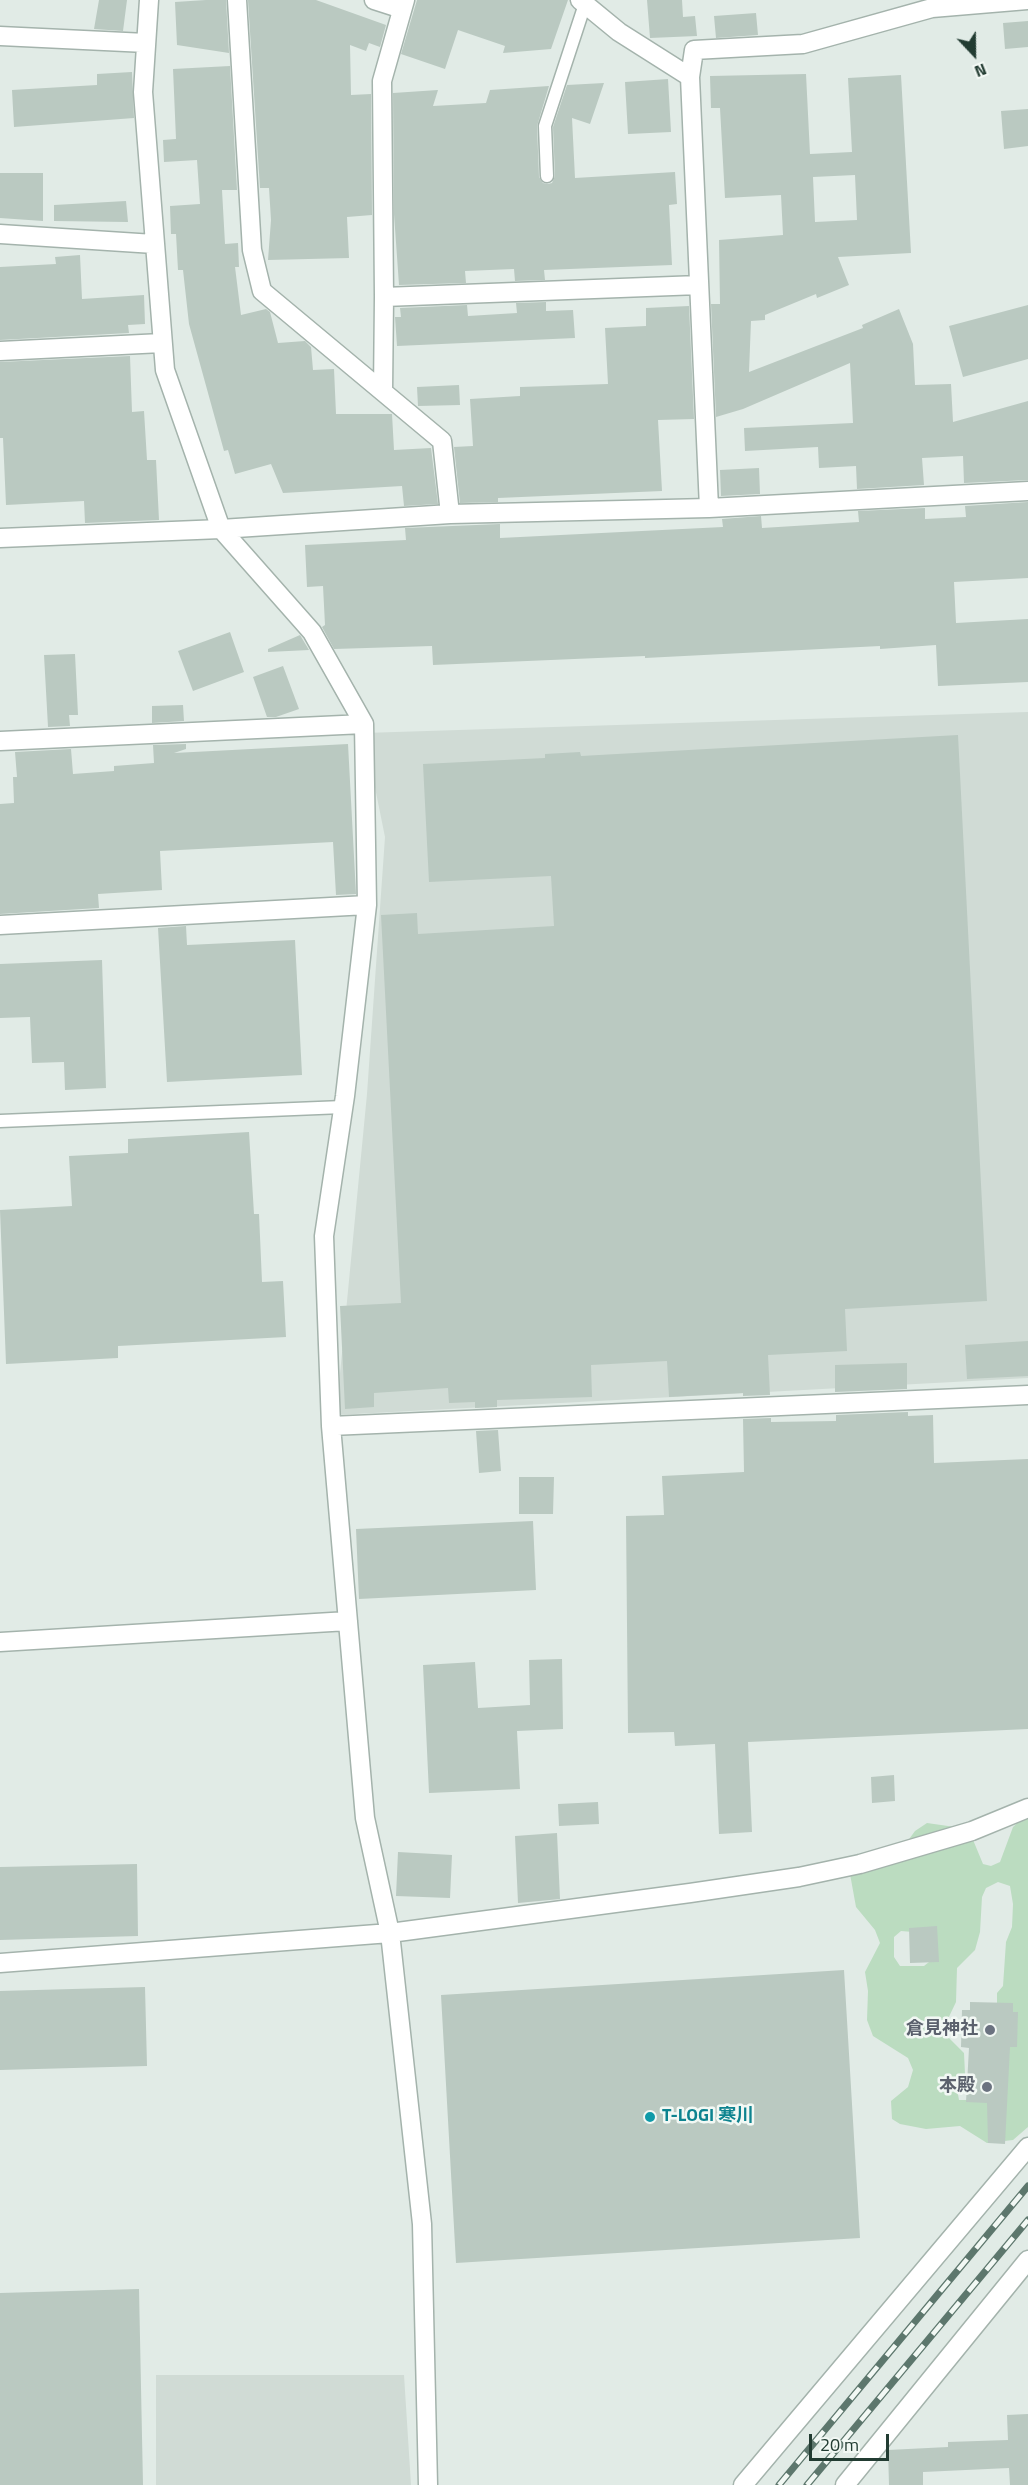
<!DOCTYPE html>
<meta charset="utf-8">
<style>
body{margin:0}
#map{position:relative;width:1028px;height:2485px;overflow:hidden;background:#e1ebe6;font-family:"Titillium Web",sans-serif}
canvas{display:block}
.north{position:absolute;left:944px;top:24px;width:60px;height:60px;-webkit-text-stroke:4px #f2f8f4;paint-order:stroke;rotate:158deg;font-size:16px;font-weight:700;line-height:24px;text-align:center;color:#223c32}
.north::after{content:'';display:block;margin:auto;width:21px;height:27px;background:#223c32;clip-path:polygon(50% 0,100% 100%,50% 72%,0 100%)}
.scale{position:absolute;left:809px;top:2434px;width:80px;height:27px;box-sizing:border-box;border:3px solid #223c32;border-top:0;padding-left:8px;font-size:18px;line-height:21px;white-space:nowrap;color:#223c32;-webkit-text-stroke:4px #f2f8f4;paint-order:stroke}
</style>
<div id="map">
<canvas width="1028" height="2485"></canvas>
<div class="north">N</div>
<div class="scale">20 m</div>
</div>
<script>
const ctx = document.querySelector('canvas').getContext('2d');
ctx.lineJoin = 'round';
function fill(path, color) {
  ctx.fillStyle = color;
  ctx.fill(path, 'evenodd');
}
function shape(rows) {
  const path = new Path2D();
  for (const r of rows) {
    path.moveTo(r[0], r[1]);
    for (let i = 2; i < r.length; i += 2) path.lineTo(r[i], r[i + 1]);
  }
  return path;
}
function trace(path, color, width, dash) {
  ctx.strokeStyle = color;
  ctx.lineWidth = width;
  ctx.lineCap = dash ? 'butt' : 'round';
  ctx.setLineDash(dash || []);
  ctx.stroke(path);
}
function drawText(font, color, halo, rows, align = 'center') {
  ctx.font = font + ' "Titillium Web","Noto Sans JP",sans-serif';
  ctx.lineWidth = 5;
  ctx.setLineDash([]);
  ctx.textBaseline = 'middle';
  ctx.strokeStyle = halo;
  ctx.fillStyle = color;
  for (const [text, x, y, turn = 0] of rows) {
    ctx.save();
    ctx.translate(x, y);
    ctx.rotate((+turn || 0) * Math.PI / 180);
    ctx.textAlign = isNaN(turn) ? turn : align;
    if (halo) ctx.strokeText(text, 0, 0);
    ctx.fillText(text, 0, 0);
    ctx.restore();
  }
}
fill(shape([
 [1028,712,1028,1378,336,1415,367,1094,385,837,364,733],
 [156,2375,404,2375,411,2485,156,2485]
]), '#d0dbd5');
fill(shape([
 [1028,1813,1028,2127,1013,2140,987,2143,960,2126,926,2129,900,2124,892,2119,891,2101,908,2087,913,2070,908,2058,873,2036,867,2020,868,1991,865,1972,880,1943,875,1930,856,1907,850,1874,907,1842,915,1831,927,1823,962,1828,971,1835,983,1864,991,1866,1000,1862,1013,1827],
 [998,1882,1010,1886,1013,1904,1012,1927,1006,1942,1003,1986,997,1993,997,2018,985,2100,959,2100,957,2089,965,2074,964,2053,949,2038,946,2023,956,2002,957,1968,975,1950,980,1932,982,1897,986,1888],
 [901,1931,913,1932,929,1962,924,1966,900,1966,894,1957,894,1937]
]), '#bbdcc0');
fill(shape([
 [99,0,127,0,123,31,94,29],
 [206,0,226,0,229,53,177,45,175,2],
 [248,0,316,0,386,25,380,47,369,43,366,51,350,45,351,95,371,94,372,215,347,217,349,258,268,260,271,220,269,188,260,188],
 [417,0,568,0,551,49,503,53,505,46,458,30,445,69,401,54],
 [647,0,682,0,683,17,695,16,697,36,650,38],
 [756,13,758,35,716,38,714,16],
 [1028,21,1028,47,1005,49,1003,23],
 [230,66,237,190,222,190,225,244,238,243,239,267,235,267,241,315,266,309,270,312,278,343,305,341,311,347,313,370,334,369,336,414,392,414,394,450,431,448,438,504,404,506,402,486,283,493,271,464,235,474,228,450,224,451,189,324,183,270,178,270,176,234,171,234,170,206,200,204,197,160,164,162,163,140,176,139,173,69],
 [132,72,134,118,14,127,12,90,97,85,97,74],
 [806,74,810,154,852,152,848,78,901,75,911,253,838,257,849,285,817,298,816,294,765,315,765,320,751,321,749,372,863,328,862,325,899,309,913,344,915,385,951,384,953,422,1028,401,1028,480,964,483,963,456,922,458,924,485,857,489,856,466,819,468,818,447,745,451,744,428,853,423,850,363,743,409,716,417,711,304,720,304,719,240,783,235,781,195,725,198,720,108,711,108,710,76],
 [855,175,857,220,815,222,813,177],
 [668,79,671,132,628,134,625,82],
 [604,83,590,124,572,118,575,178,675,172,677,204,669,205,672,265,544,270,545,280,515,281,514,269,465,271,466,283,399,285,394,214,393,93,438,90,433,106,486,103,490,90,549,86,537,126,539,177,543,183,548,184,552,183,555,176,553,127,567,85],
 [1028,109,1028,146,1004,149,1001,111],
 [0,173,43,173,43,221,0,218],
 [126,201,128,222,54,221,54,205],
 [80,255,82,299,144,295,145,324,128,325,129,333,0,340,0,267,56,264,55,257],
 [546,302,546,311,573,310,575,338,397,346,395,317,401,317,400,308,467,305,468,316,517,313,516,303],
 [1028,305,1028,359,963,377,949,326],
 [689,306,694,419,658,420,662,491,498,498,498,502,460,503,454,447,473,446,470,399,520,396,520,387,608,384,605,328,646,326,646,308],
 [130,356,132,412,144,411,147,460,156,460,159,520,85,523,84,501,6,505,3,438,0,438,0,362],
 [459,385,460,405,418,406,417,387],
 [759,468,760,494,721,496,720,470],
 [1028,502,1028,578,954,582,956,623,1028,619,1028,682,938,686,936,645,880,649,880,646,645,658,645,656,433,665,432,646,334,649,322,627,325,625,323,586,307,587,305,545,406,540,405,528,500,524,500,538,723,527,722,519,761,516,762,528,859,522,858,511,925,508,925,519,966,517,965,506],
 [230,632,244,672,193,691,178,651],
 [300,635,309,650,268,652,268,649],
 [75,654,78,715,69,715,70,726,48,727,44,655],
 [283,666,299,709,276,717,267,717,253,677],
 [183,705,184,721,152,723,152,706],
 [958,735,987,1301,845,1309,847,1351,768,1355,770,1395,743,1396,743,1393,669,1397,667,1361,591,1365,592,1397,497,1400,497,1407,475,1408,475,1402,449,1403,448,1388,374,1393,374,1407,345,1409,340,1306,401,1303,381,915,417,913,418,934,554,926,551,876,429,882,423,764,545,758,545,754,580,752,581,756],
 [186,744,186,749,174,753,348,744,356,894,336,895,333,842,160,851,162,890,98,894,99,908,0,914,0,804,14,803,13,777,17,777,15,752,71,749,73,774,114,771,114,766,154,763,153,745],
 [186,926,187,945,295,940,302,1075,167,1082,158,928],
 [102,960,106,1088,65,1090,64,1062,32,1063,30,1017,0,1018,0,964],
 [249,1132,254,1214,259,1214,262,1282,283,1281,286,1337,118,1346,118,1358,6,1364,0,1210,72,1206,69,1156,128,1153,128,1139],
 [1028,1341,1028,1376,967,1379,965,1345],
 [907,1363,907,1389,835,1392,835,1365],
 [908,1412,908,1416,933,1415,934,1463,1028,1459,1028,1729,748,1742,752,1832,719,1834,715,1744,675,1746,674,1732,628,1733,626,1516,664,1515,662,1476,744,1472,743,1419,771,1418,771,1422,836,1421,836,1415],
 [498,1430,501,1471,479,1473,476,1431],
 [519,1477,554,1477,553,1514,519,1514],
 [533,1521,536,1590,359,1599,356,1529],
 [562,1659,563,1729,517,1731,520,1789,429,1793,423,1665,475,1662,478,1708,530,1705,529,1660],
 [894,1775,895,1801,872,1803,871,1777],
 [598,1802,599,1824,559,1826,558,1804],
 [557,1833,560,1899,518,1903,515,1836],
 [398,1852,452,1855,450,1898,396,1896],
 [137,1864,138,1936,0,1940,0,1867],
 [937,1926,939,1962,910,1963,909,1928],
 [844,1970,860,2238,456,2263,441,1995],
 [145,1987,147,2066,0,2070,0,1991],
 [970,2002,1013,2003,1013,2012,1018,2012,1017,2047,1010,2047,1005,2144,988,2143,987,2103,966,2102,969,2048,961,2047,962,2010,970,2010],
 [139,2289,143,2485,0,2485,0,2293],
 [1028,2414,1028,2485,1010,2485,1009,2468,923,2472,923,2485,889,2485,888,2450,948,2447,948,2442,1008,2440,1007,2415]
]), '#bac9c1');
const service = shape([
 [547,176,545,126,585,4],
 [0,1121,343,1107]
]);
const minor = shape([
 [149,0,143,92,165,370,221,529,312,632,364,724,367,905,345,1096,324,1236,331,1426],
 [237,0,252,250,262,291,442,441,450,514],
 [374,0,402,9],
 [405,0,382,81,384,297,699,285],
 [580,0,619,32,690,77,709,508],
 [0,36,146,43],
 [690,77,694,50,803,44,932,8,1028,0],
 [0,234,154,244],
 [0,351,162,343],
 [383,392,384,297],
 [0,538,221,529,450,514,709,508,1028,491],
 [0,741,364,724],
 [0,925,367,905],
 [0,1642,348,1621],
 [0,1963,390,1933,690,1893,799,1877,860,1864,972,1831,1028,1808],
 [428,2485,422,2224,390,1933,365,1818,331,1426,1028,1395],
 [743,2485,1028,2147],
 [845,2485,1028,2260]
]);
trace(service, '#a4b3ac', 15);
trace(minor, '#a4b3ac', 21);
trace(service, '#fff', 12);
trace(minor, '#fff', 18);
const rail = shape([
 [779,2485,1028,2186],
 [807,2485,1028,2220]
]);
trace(rail, '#5d776d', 7);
trace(rail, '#f2f8f4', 4.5, [14]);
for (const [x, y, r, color] of [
 [990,2030,6,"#6b7280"],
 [987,2087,6,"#6b7280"],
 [650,2117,6,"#0f9aa8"]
]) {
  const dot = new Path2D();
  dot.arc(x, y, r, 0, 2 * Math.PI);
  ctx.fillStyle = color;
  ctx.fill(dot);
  trace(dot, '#f2f8f4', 2);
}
drawText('bold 18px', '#5b616d', '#f2f8f4', [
 ["倉見神社",978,2030],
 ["本殿",975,2087]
], 'right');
drawText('bold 18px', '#0d838f', '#f2f8f4', [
 ["T-LOGI 寒川",662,2117]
], 'left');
</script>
